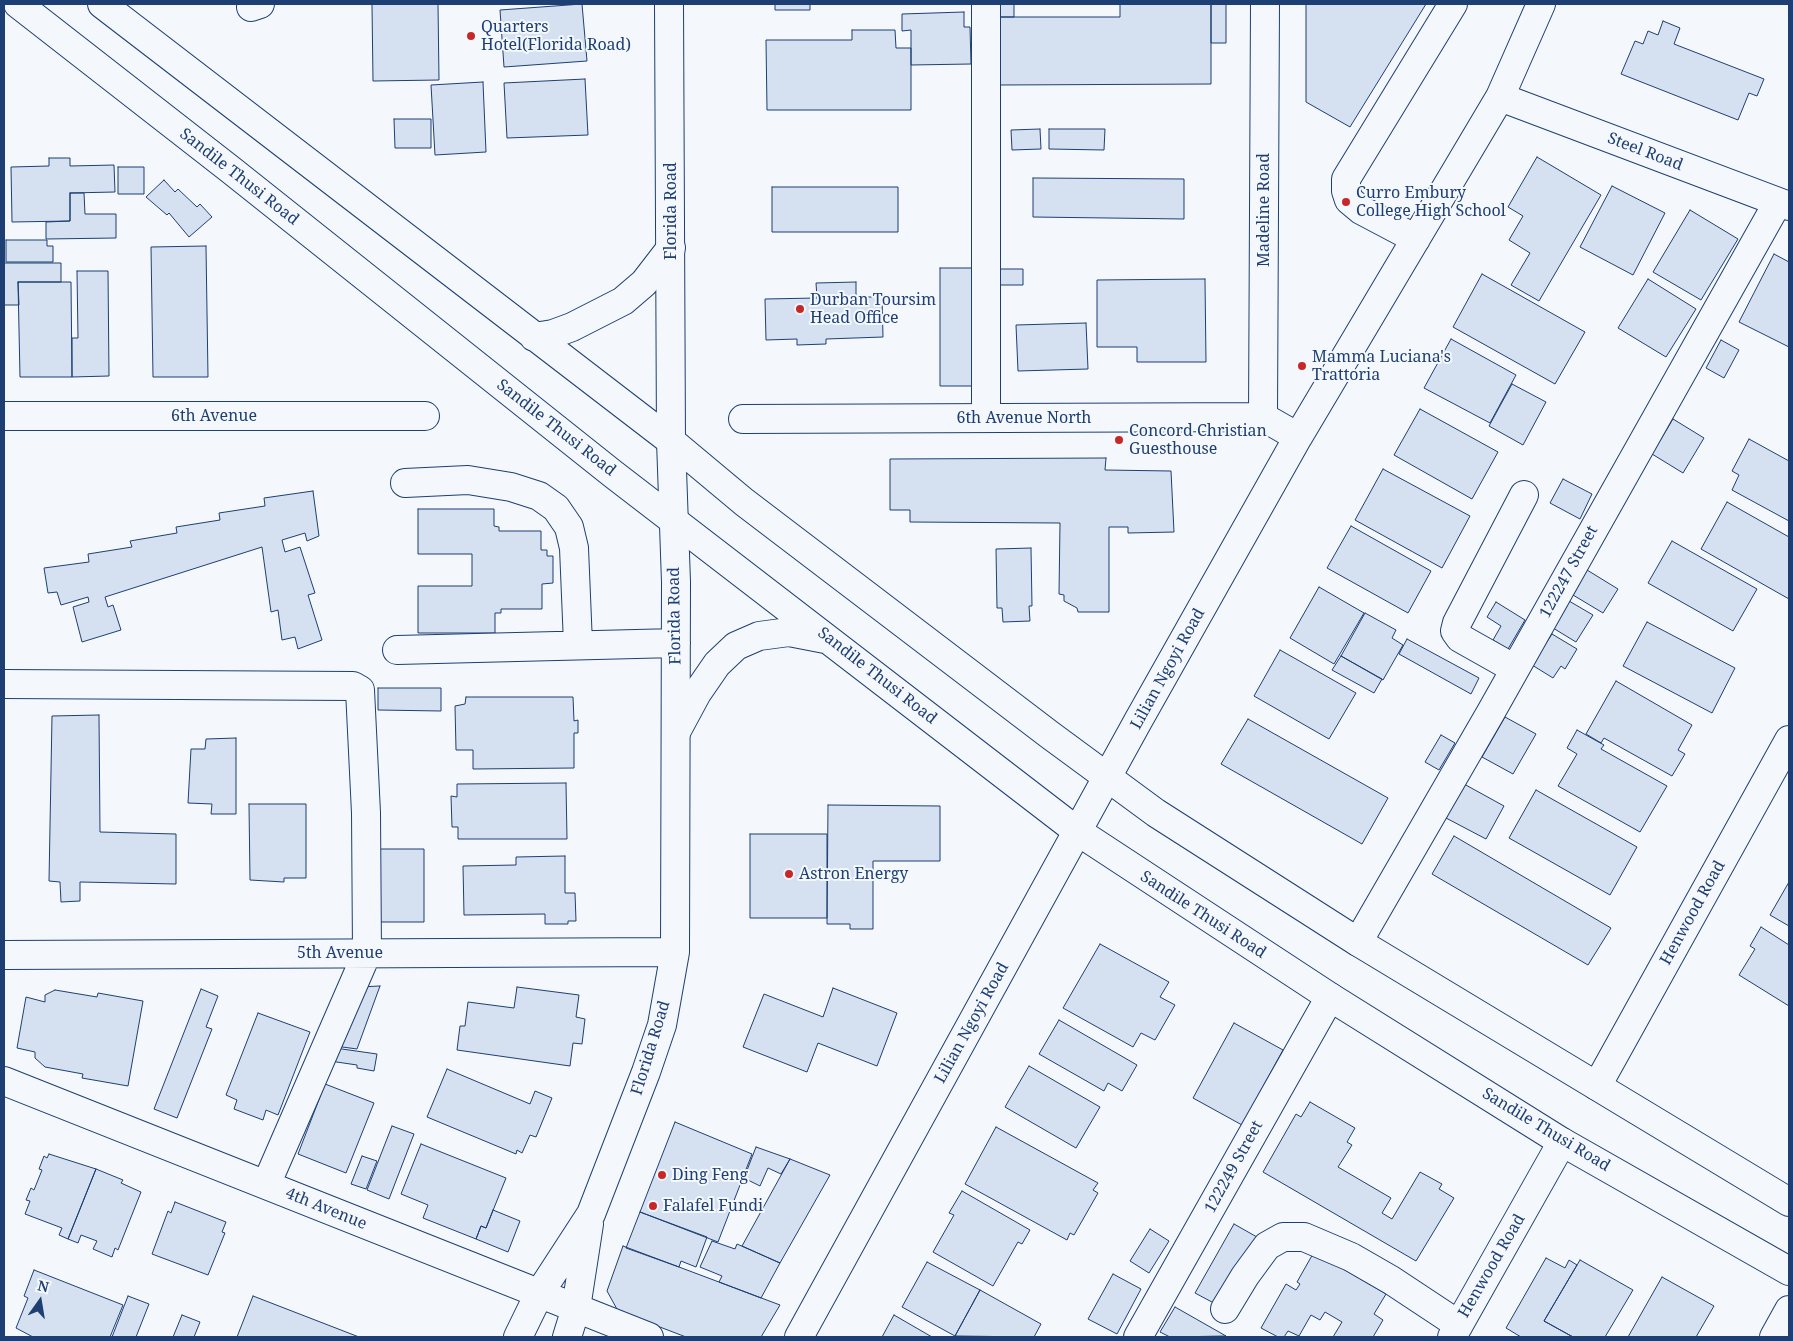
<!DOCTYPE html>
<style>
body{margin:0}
#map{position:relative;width:1793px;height:1341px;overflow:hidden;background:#f4f7fb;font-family:"Noto Serif",serif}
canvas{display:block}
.frame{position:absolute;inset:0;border:5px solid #1d3f73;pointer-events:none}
.north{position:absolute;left:15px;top:1276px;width:50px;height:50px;-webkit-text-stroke:4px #f4f7fb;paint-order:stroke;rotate:13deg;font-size:14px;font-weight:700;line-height:20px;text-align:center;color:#1d3f73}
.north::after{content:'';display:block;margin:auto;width:18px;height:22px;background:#1d3f73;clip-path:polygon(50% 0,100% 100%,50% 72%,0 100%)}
</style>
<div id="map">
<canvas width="1793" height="1341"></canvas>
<div class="frame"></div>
<div class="north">N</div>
</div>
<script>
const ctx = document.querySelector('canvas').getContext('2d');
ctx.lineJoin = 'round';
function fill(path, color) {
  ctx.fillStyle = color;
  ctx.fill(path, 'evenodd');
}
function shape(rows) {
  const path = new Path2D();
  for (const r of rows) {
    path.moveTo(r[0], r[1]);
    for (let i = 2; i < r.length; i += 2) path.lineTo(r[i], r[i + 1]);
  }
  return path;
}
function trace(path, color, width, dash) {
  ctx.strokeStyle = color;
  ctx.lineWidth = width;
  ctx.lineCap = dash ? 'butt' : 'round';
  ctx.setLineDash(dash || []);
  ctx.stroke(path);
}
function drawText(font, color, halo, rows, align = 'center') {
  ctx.font = font + ' "Noto Serif",serif';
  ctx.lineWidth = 4;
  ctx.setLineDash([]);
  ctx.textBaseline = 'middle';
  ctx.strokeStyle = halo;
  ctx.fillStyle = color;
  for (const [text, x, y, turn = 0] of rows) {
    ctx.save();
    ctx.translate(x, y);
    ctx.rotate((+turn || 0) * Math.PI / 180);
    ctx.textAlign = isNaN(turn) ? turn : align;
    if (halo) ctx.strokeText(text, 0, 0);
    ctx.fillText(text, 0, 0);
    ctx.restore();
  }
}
const building = shape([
 [372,4,438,4,439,80,373,81,372,4],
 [582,4,587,61,504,67,500,10,582,4],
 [775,4,810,4,810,10,775,10,775,4],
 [998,4,1014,4,1014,17,999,17,998,4],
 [1120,4,1211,4,1211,84,999,85,999,17,1120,17,1120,4],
 [1211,4,1226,4,1226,43,1211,43,1211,4],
 [1306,4,1426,4,1350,127,1306,102,1306,4],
 [964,12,964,27,970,27,971,64,911,65,911,30,902,31,902,14,964,12],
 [1663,21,1680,28,1674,44,1764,79,1757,96,1749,93,1738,120,1621,74,1635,41,1643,44,1648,31,1658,35,1663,21],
 [852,30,895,30,896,48,911,48,911,110,767,110,766,40,852,40,852,30],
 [585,79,588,135,507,138,504,83,585,79],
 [483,82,486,152,435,155,431,85,483,82],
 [394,119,431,119,431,148,395,148,394,119],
 [1040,129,1041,149,1012,150,1011,130,1040,129],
 [1049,129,1105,129,1104,150,1049,149,1049,129],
 [1537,157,1601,195,1539,301,1511,285,1530,253,1509,240,1523,216,1508,207,1537,157],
 [49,158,70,158,70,166,114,165,115,192,70,193,70,221,12,222,11,167,49,166,49,158],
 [118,167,144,167,144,194,118,194,118,167],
 [1033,178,1184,179,1184,219,1033,217,1033,178],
 [164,180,175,192,178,189,197,207,200,204,212,217,189,237,169,213,167,215,146,197,164,180],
 [1612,186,1665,213,1633,275,1580,247,1612,186],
 [772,187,898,187,898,232,772,232,772,187],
 [70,193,84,193,85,214,116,214,116,238,46,239,46,222,70,221,70,193],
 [1690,210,1738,239,1701,300,1653,272,1690,210],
 [6,240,47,240,47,246,53,246,53,262,6,262,6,240],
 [206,246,208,377,153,377,151,247,206,246],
 [1774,254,1789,262,1789,347,1739,322,1774,254],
 [4,263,61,263,61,282,18,282,19,305,4,305,4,263],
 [940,268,972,268,972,386,940,386,940,268],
 [994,269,1023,269,1023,285,993,285,994,269],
 [77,271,108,271,109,376,72,377,72,338,78,338,77,271],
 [1482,274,1585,332,1555,384,1453,327,1482,274],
 [1205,279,1206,362,1137,362,1137,347,1097,347,1097,280,1205,279],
 [1648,279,1696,309,1666,357,1618,328,1648,279],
 [18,282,71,282,72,377,20,377,18,282],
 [856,282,856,297,882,297,883,337,826,339,826,344,797,345,797,339,766,340,765,299,817,298,816,283,856,282],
 [1086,323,1088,369,1018,371,1016,325,1086,323],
 [1451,339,1516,375,1490,423,1424,388,1451,339],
 [1721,340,1739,350,1724,378,1706,368,1721,340],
 [1512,384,1546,402,1523,445,1489,426,1512,384],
 [1420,409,1498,452,1472,499,1394,455,1420,409],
 [1673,419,1704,438,1683,473,1652,454,1673,419],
 [1749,439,1789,461,1789,521,1732,490,1739,475,1732,471,1749,439],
 [1106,458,1105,470,1171,471,1174,532,1128,533,1128,527,1109,527,1109,612,1078,612,1077,608,1064,601,1064,595,1059,594,1060,523,910,522,910,510,890,510,890,459,1106,458],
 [1383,469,1470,516,1442,568,1355,520,1383,469],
 [1563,479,1592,494,1580,519,1550,503,1563,479],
 [313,491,319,536,307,541,305,533,282,540,285,552,300,547,315,593,308,595,322,640,298,649,295,637,282,640,278,610,271,612,262,547,105,597,108,607,113,605,121,630,82,642,73,607,89,602,88,597,61,605,57,592,48,593,44,568,89,562,88,554,132,547,130,541,177,533,176,527,220,520,219,513,265,506,264,498,313,491],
 [1727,502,1789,537,1789,599,1701,549,1727,502],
 [418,509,494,509,494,526,499,527,499,531,541,531,541,550,547,550,547,556,553,556,553,583,542,584,542,609,501,609,501,613,495,613,495,633,418,633,418,586,472,586,472,554,418,554,418,509],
 [1351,526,1431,571,1408,613,1327,568,1351,526],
 [1672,541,1757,589,1733,631,1648,583,1672,541],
 [1031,548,1032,606,1029,606,1030,621,1003,622,1002,608,997,608,996,549,1031,548],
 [1587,570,1618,589,1603,613,1573,595,1587,570],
 [1319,587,1364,613,1334,664,1290,638,1319,587],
 [1569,601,1593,615,1576,642,1553,628,1569,601],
 [1496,602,1525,620,1508,649,1493,640,1501,626,1487,617,1496,602],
 [1365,613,1396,630,1392,638,1403,645,1383,680,1341,656,1365,613],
 [1647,622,1735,668,1712,713,1623,666,1647,622],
 [1552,634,1577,649,1565,669,1561,666,1553,678,1532,665,1552,634],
 [1407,639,1479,678,1471,694,1399,654,1407,639],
 [1280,650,1356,693,1329,739,1254,696,1280,650],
 [1341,656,1382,679,1374,693,1332,670,1341,656],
 [1616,681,1692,725,1678,750,1685,754,1672,776,1604,738,1601,743,1586,734,1616,681],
 [378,688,441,688,441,711,378,710,378,688],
 [466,697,573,697,574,721,578,720,578,733,574,733,574,768,473,769,473,750,456,750,455,706,465,704,466,697],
 [99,715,100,832,176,834,176,884,80,882,80,901,61,902,60,882,49,881,52,716,99,715],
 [1505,717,1536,734,1513,774,1482,757,1505,717],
 [1248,719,1388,798,1362,844,1221,764,1248,719],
 [1577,730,1604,745,1601,749,1667,786,1640,832,1558,786,1577,754,1567,748,1577,730],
 [1441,735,1455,743,1439,770,1425,762,1441,735],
 [236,738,236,814,211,814,212,804,188,803,191,749,205,749,206,739,236,738],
 [566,783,567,839,458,839,458,827,452,827,451,796,457,797,457,784,566,783],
 [1464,784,1504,806,1486,839,1446,818,1464,784],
 [1536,790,1637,847,1610,895,1509,838,1536,790],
 [249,804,306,804,306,878,284,878,284,882,250,880,249,804],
 [828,805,940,806,940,861,873,861,873,929,850,929,850,924,827,924,828,805],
 [750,834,827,834,827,918,750,918,750,834],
 [1454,836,1611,928,1588,965,1432,874,1454,836],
 [378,849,424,849,424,922,378,922,378,849],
 [565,856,565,893,575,893,576,921,568,921,568,924,545,924,545,914,464,915,463,866,516,865,516,857,565,856],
 [1789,882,1789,926,1770,915,1789,882],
 [1761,927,1789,945,1789,1006,1739,975,1755,949,1750,946,1761,927],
 [1100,944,1169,982,1160,997,1175,1005,1155,1040,1141,1033,1133,1047,1063,1008,1100,944],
 [380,986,357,1049,335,1046,359,987,380,986],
 [517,987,579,995,576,1017,585,1019,582,1044,573,1043,570,1066,457,1050,460,1026,465,1026,468,1002,514,1008,517,987],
 [833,988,897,1013,877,1066,818,1043,807,1072,743,1047,764,994,823,1017,833,988],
 [201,989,218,996,206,1027,212,1029,177,1118,154,1109,201,989],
 [55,990,97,997,98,993,143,1001,128,1086,82,1078,83,1074,45,1067,35,1058,35,1052,17,1048,26,997,45,1002,45,995,55,990],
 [258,1013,310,1032,278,1115,266,1110,263,1120,234,1109,237,1100,226,1095,258,1013],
 [1059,1020,1137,1065,1122,1091,1108,1083,1104,1091,1039,1054,1059,1020],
 [1234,1023,1283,1050,1242,1125,1193,1098,1234,1023],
 [335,1048,377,1054,374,1071,357,1068,357,1065,330,1061,335,1048],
 [1029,1066,1100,1107,1076,1148,1005,1107,1029,1066],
 [447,1069,530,1104,535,1091,552,1098,536,1137,530,1135,522,1153,517,1150,516,1154,427,1117,447,1069],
 [325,1084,374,1103,346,1173,298,1154,325,1084],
 [1310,1102,1355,1128,1347,1142,1352,1145,1338,1167,1391,1198,1382,1213,1392,1219,1420,1172,1442,1184,1439,1189,1454,1198,1416,1261,1263,1172,1296,1114,1301,1117,1310,1102],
 [675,1122,752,1154,718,1242,640,1212,675,1122],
 [392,1126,414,1134,389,1199,367,1190,392,1126],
 [996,1127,1098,1183,1093,1190,1098,1193,1074,1235,1070,1233,1067,1240,965,1184,996,1127],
 [421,1144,506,1178,486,1228,481,1226,476,1239,423,1218,428,1205,401,1194,421,1144],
 [756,1147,790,1159,781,1174,768,1168,760,1186,744,1178,756,1147],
 [49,1154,96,1169,68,1239,59,1235,62,1228,25,1214,30,1201,26,1200,31,1188,34,1190,42,1170,39,1169,44,1156,47,1158,49,1154],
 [362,1156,377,1161,366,1189,351,1184,362,1156],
 [790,1159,830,1175,780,1263,742,1246,790,1159],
 [96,1169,123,1180,121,1183,141,1192,118,1250,115,1248,112,1257,93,1249,97,1241,81,1235,78,1243,68,1239,96,1169],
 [962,1191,1030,1230,1022,1244,1018,1242,993,1286,933,1252,954,1215,949,1213,962,1191],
 [175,1202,226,1222,222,1232,225,1233,208,1275,152,1254,168,1211,171,1213,175,1202],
 [493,1210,520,1221,508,1252,476,1239,481,1226,486,1228,493,1210],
 [640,1212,707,1237,696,1267,681,1261,679,1267,626,1248,640,1212],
 [1234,1224,1264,1241,1225,1309,1195,1293,1234,1224],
 [1150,1229,1169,1241,1149,1273,1130,1261,1150,1229],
 [712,1241,735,1249,737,1244,780,1263,761,1298,719,1282,722,1276,700,1267,712,1241],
 [623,1246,679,1267,780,1305,761,1337,686,1337,618,1311,607,1291,623,1246],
 [1314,1252,1386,1294,1374,1314,1383,1320,1373,1337,1333,1337,1342,1322,1325,1312,1320,1320,1311,1315,1299,1336,1288,1331,1284,1337,1278,1337,1261,1328,1286,1284,1296,1290,1300,1284,1297,1282,1314,1252],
 [1546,1258,1565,1268,1569,1260,1577,1265,1544,1321,1573,1337,1521,1337,1506,1328,1546,1258],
 [1580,1260,1633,1290,1605,1337,1573,1337,1544,1321,1580,1260],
 [927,1262,980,1290,955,1336,902,1307,927,1262],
 [34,1270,123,1305,110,1337,33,1337,16,1328,28,1298,24,1296,34,1270],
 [1113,1274,1141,1289,1117,1334,1088,1319,1113,1274],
 [1662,1277,1714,1306,1696,1337,1628,1337,1662,1277],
 [980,1290,1041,1324,1034,1337,955,1336,980,1290],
 [128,1296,149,1304,136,1337,112,1337,128,1296],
 [253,1296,359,1337,237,1337,253,1296],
 [1175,1307,1226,1336,1170,1337,1160,1332,1175,1307],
 [182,1315,200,1322,194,1337,173,1337,182,1315],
 [894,1315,932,1337,882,1337,894,1315]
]);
fill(building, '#d5e0f0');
trace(building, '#1d3f73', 1);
const minor = shape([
 [986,4,986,418],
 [251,7,260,4],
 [1500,97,1789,206],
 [1416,239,1361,210,1349,200,1346,191,1346,179,1453,4],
 [4,416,425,416],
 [1263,417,1265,4],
 [743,419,1263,417,1298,437],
 [405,483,468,480,511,487,539,496,556,508,569,527,574,548,578,644],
 [397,650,676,643],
 [1515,669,1460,638,1455,631,1457,623,1524,495],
 [4,684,353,686,360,690,366,813,367,953,266,1185],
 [1358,942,1491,712,1778,202],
 [4,955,675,952],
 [4,1081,649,1337],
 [1597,1086,1789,740],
 [1225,1309,1245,1276,1267,1246,1283,1237,1304,1237,1351,1257,1391,1280,1459,1325],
 [518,1337,539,1294,591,1214,646,1072,662,1025,675,952,676,582,671,441,669,4],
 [567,1337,576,1308,589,1224],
 [799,1337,1138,721,1298,437,1500,97,1541,4],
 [1138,1337,1330,997],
 [1452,1337,1562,1142],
 [1774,1337,1789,1310]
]);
const major = shape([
 [18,4,231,170,613,474,1077,831,1330,997,1562,1142,1789,1271],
 [102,4,671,441,744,502,1050,735,1156,813,1358,942,1789,1202],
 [534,337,553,334,572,327,623,301,644,283,671,248],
 [676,732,697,693,717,664,736,646,759,636,789,632,825,639]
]);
trace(minor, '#1d3f73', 30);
trace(major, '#1d3f73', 30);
trace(minor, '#f4f7fb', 28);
trace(major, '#f4f7fb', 28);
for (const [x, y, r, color] of [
 [471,36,5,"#c62828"],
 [1346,202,5,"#c62828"],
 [800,309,5,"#c62828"],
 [1302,366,5,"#c62828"],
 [1119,440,5,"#c62828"],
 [789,874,5,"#c62828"],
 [662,1175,5,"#c62828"],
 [653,1206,5,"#c62828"]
]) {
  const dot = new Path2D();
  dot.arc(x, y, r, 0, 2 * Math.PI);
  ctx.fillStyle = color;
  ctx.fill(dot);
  trace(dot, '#f4f7fb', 2);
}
drawText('16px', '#1d3f73', '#f4f7fb', [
 ["Quarters",481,27],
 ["Hotel(Florida Road)",481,45],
 ["Curro Embury",1356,193],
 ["College High School",1356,211],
 ["Durban Toursim",810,300],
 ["Head Office",810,318],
 ["Mamma Luciana's",1312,357],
 ["Trattoria",1312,375],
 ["Concord Christian",1129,431],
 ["Guesthouse",1129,449],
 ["Astron Energy",799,874],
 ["Ding Feng",672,1175],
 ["Falafel Fundi",663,1206]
], 'left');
drawText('16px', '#1d3f73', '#f4f7fb', [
 ["Steel Road",1645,152,21],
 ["Sandile Thusi Road",239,177,38],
 ["Madeline Road",1264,210,-90],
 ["Florida Road",671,211,-90],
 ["6th Avenue",214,416],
 ["6th Avenue North",1024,418],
 ["Sandile Thusi Road",556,428,38],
 ["122247 Street",1569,572,-61],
 ["Florida Road",675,616,-91],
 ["Lilian Ngoyi Road",1168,669,-61],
 ["Sandile Thusi Road",877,676,38],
 ["Henwood Road",1693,913,-61],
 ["Sandile Thusi Road",1203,915,33],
 ["5th Avenue",340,953],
 ["Lilian Ngoyi Road",972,1023,-61],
 ["Florida Road",651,1048,-73],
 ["Sandile Thusi Road",1546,1130,31],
 ["122249 Street",1234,1167,-61],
 ["4th Avenue",326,1209,22],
 ["Henwood Road",1492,1266,-60]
]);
</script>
